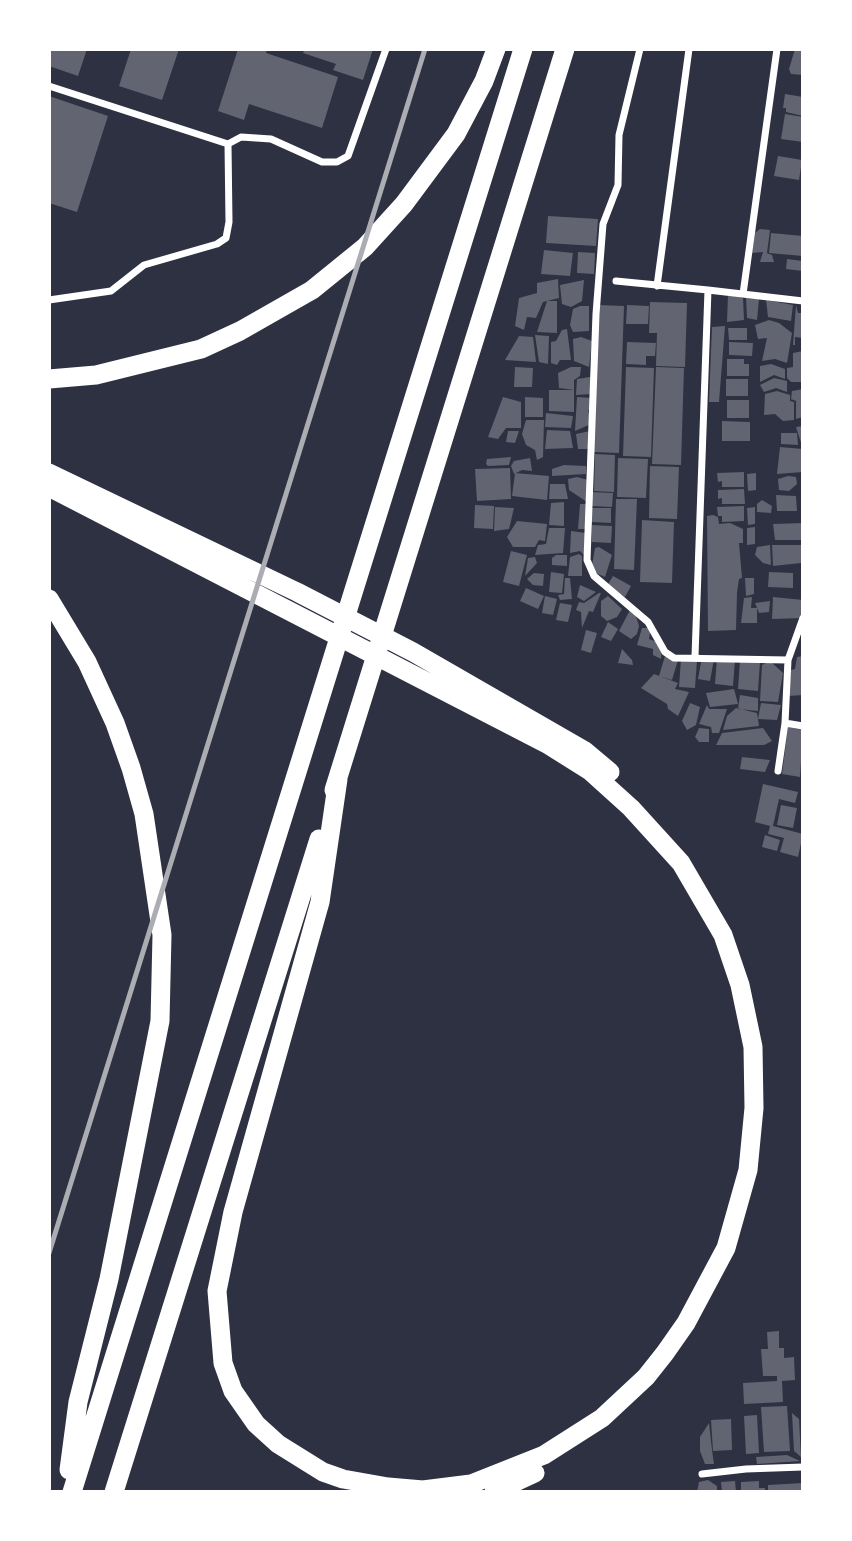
<!DOCTYPE html>
<style>
body{margin:0}
#map{position:relative;width:852px;height:1541px;overflow:hidden;background:#2d3142;font-family:Rubik,sans-serif}
canvas{display:block}
.frame{position:absolute;inset:0;border:51px solid #fff;pointer-events:none}
</style>
<div id="map">
<canvas width="852" height="1541"></canvas>
<div class="frame"></div>
</div>
<script>
const ctx = document.querySelector('canvas').getContext('2d');
ctx.lineJoin = 'round';
function fill(path, color) {
  ctx.fillStyle = color;
  ctx.fill(path, 'evenodd');
}
function shape(rows) {
  const path = new Path2D();
  for (const r of rows) {
    path.moveTo(r[0], r[1]);
    for (let i = 2; i < r.length; i += 2) path.lineTo(r[i], r[i + 1]);
  }
  return path;
}
function trace(path, color, width, dash) {
  ctx.strokeStyle = color;
  ctx.lineWidth = width;
  ctx.lineCap = dash ? 'butt' : 'round';
  ctx.setLineDash(dash || []);
  ctx.stroke(path);
}
fill(shape([
 [49,49,87,49,78,76,49,66],
 [131,49,179,49,162,100,119,86],
 [238,49,267,49,266,53,338,77,322,128,249,104,244,120,218,111],
 [305,49,373,49,363,80,333,70,336,64,303,53],
 [795,49,803,49,803,75,791,74,789,69],
 [785,94,803,97,803,116,786,112,786,108,783,108],
 [49,96,108,116,77,212,49,203],
 [785,114,803,117,803,142,781,139],
 [778,156,802,160,799,180,774,176],
 [548,216,598,219,596,246,546,243],
 [760,229,770,230,767,253,764,252,772,255,774,262,760,262,763,252,752,253,755,233],
 [771,233,803,236,803,256,769,253],
 [544,250,573,253,570,276,541,274],
 [578,252,595,253,594,274,577,273],
 [787,259,803,261,803,271,786,269],
 [558,279,559,298,543,302,536,318,527,317,524,330,515,326,519,298,537,293,537,283],
 [584,280,582,301,571,307,562,304,560,285],
 [728,294,743,298,744,320,727,322],
 [746,298,759,299,757,320,747,318],
 [766,300,793,305,791,321,768,317],
 [547,301,557,301,557,333,537,332],
 [650,302,687,303,685,367,656,366,657,333,649,333],
 [598,305,624,306,619,453,593,452],
 [627,305,649,306,648,324,626,324],
 [796,305,798,313,803,313,803,338,795,337,795,345,793,345],
 [580,306,589,306,589,331,573,332,570,325,573,309],
 [769,320,779,323,792,333,787,363,775,359,762,361,767,338,758,339,755,325],
 [725,326,719,402,709,402,712,327],
 [728,328,747,328,747,340,729,340],
 [567,329,571,360,560,360,557,365,551,363,551,342,556,341,562,330],
 [535,335,549,336,548,364,539,362],
 [519,336,533,337,536,362,505,360],
 [581,337,592,341,589,367,574,361,573,339],
 [627,342,656,343,655,356,646,356,646,365,626,364],
 [729,342,753,343,752,356,729,355],
 [803,351,803,382,791,382,787,378,787,368,793,367,793,353],
 [727,359,744,359,744,364,749,364,749,376,727,376],
 [771,364,785,369,785,379,774,375,760,382,760,366],
 [515,367,533,368,532,387,514,387],
 [571,367,581,367,580,376,574,380,574,390,559,388,558,373],
 [626,367,654,368,651,457,623,456],
 [656,367,684,368,681,465,652,464],
 [590,377,592,394,576,395,577,379],
 [774,378,787,381,787,392,776,388,764,392,760,385],
 [726,379,748,379,748,396,726,396],
 [803,389,803,417,796,419,796,401,791,399,792,391],
 [549,390,574,390,574,412,549,411],
 [777,391,790,395,790,401,794,402,794,420,783,421,775,414,764,415,765,394],
 [503,397,521,402,521,428,506,428,498,439,488,437],
 [525,397,543,398,543,417,525,417],
 [577,397,592,398,592,411,588,410,591,424,575,431],
 [727,400,749,400,749,418,727,418],
 [546,413,573,416,571,428,545,427],
 [526,420,544,420,543,457,537,460,535,450,526,445,522,434],
 [722,421,750,422,750,441,722,441],
 [803,426,803,472,777,474,780,447,803,449,796,427],
 [547,430,570,431,573,448,545,449],
 [508,431,519,431,515,443,506,442],
 [590,431,590,449,578,449,576,434],
 [781,433,797,433,798,445,781,444],
 [595,454,615,455,614,492,594,491],
 [511,457,509,465,488,466,486,464,487,459],
 [530,458,532,471,522,470,514,474,511,466,514,461],
 [618,458,648,459,646,498,617,497],
 [564,465,586,466,586,474,552,476,552,469],
 [650,466,679,467,677,519,649,518],
 [510,468,511,499,477,501,475,469],
 [744,472,744,487,722,487,722,481,718,482,717,473],
 [515,473,549,476,547,500,512,496],
 [756,473,756,490,748,491,747,474],
 [788,476,796,477,797,484,789,491,779,490,778,479],
 [577,477,588,480,587,502,569,490,568,479],
 [550,484,565,484,568,499,549,499],
 [744,489,745,504,722,504,722,498,718,499,718,490],
 [591,492,613,493,612,507,591,506],
 [776,495,796,496,797,511,777,511],
 [616,499,637,499,634,570,614,569],
 [762,500,772,506,771,513,757,512,757,504],
 [564,502,564,526,549,525,551,503],
 [580,504,587,504,586,529,578,529],
 [475,505,494,506,493,529,474,528],
 [744,506,744,521,722,522,722,516,718,516,717,507],
 [495,507,514,508,509,529,494,531],
 [755,507,755,524,748,525,747,508],
 [591,508,611,508,611,523,591,522],
 [713,515,718,517,719,524,730,523,743,529,743,543,739,543,742,578,739,579,737,593,736,630,708,631,707,516],
 [642,520,674,522,672,583,640,582],
 [517,521,547,524,545,541,539,540,535,547,513,547,507,537],
 [803,523,803,540,775,540,773,524],
 [592,525,612,526,611,543,592,542],
 [755,527,755,544,747,545,747,528],
 [549,528,565,528,563,553,535,555,538,545,546,544],
 [571,531,586,533,584,555,580,551,570,553],
 [770,545,771,565,763,563,755,555,757,547],
 [772,545,802,545,801,563,773,566],
 [599,547,612,555,605,577,591,571,595,548],
 [511,551,527,555,519,586,503,582],
 [579,554,582,556,582,576,568,576,570,557],
 [556,555,567,555,567,566,552,565,552,558],
 [535,557,537,563,525,576,528,558],
 [551,572,564,574,562,593,549,592],
 [769,572,793,573,793,588,768,587],
 [534,573,544,574,543,586,533,585,527,579],
 [613,576,631,586,625,597,607,586],
 [565,578,570,578,572,599,560,600,558,595,564,594],
 [745,578,754,578,754,594,746,596],
 [580,585,596,592,584,601,577,597],
 [526,588,544,596,538,609,520,601],
 [599,593,601,593,593,612,589,611,582,628,581,612,576,610,579,602,584,603],
 [545,596,557,599,553,615,542,613],
 [608,596,622,609,617,617,607,621,601,616,601,601],
 [752,597,751,608,757,608,757,623,741,623,744,598],
 [773,597,803,600,803,618,772,619],
 [770,601,769,612,759,613,755,603],
 [560,603,572,605,568,622,556,620],
 [630,610,635,613,639,626,637,634,631,639,619,631],
 [608,622,618,629,611,641,601,637],
 [642,628,651,628,649,639,657,642,656,644,662,649,661,659,653,655,653,649,637,645],
 [586,630,597,633,591,653,581,650],
 [622,649,632,660,633,665,618,663],
 [665,656,678,660,672,680,659,676],
 [803,656,803,695,788,696,791,670,795,669,797,657],
 [702,657,714,659,710,681,698,679],
 [717,658,735,660,733,686,715,684],
 [681,659,697,660,695,688,679,687],
 [740,660,760,662,758,691,738,689],
 [770,661,783,673,778,702,760,701,762,665],
 [654,674,678,683,675,689,689,692,678,716,668,709,667,704,641,688],
 [734,689,738,704,710,707,706,693],
 [740,695,758,698,758,711,738,709],
 [690,703,700,707,696,725,687,730,682,721],
 [761,703,781,705,777,720,758,719],
 [707,705,709,709,727,709,719,733,712,733,711,727,699,724],
 [736,708,757,713,759,726,723,730,727,716],
 [788,727,803,730,800,777,782,774],
 [699,728,709,729,709,742,699,742,695,737],
 [763,728,772,741,764,745,716,745,722,733],
 [742,757,770,760,765,772,740,769],
 [763,784,798,792,795,803,779,799,773,826,803,834,798,857,780,852,784,838,768,834,770,826,755,822],
 [781,805,797,808,793,828,777,825],
 [765,835,780,840,777,851,762,847],
 [779,1331,779,1348,784,1348,784,1358,794,1357,795,1380,782,1381,783,1402,744,1404,743,1383,777,1381,777,1376,763,1376,761,1349,768,1349,767,1332],
 [787,1406,790,1451,764,1452,761,1407],
 [792,1413,799,1419,801,1457,794,1451],
 [757,1415,759,1453,746,1454,744,1416],
 [731,1419,732,1450,713,1451,711,1420],
 [709,1423,712,1450,714,1464,705,1464,700,1451,700,1437],
 [787,1455,800,1461,757,1464,756,1457],
 [708,1480,717,1486,717,1492,697,1492,699,1482],
 [735,1481,736,1492,722,1492,721,1482],
 [759,1481,759,1488,765,1488,765,1492,741,1492,741,1482],
 [803,1483,803,1492,768,1492,768,1485]
]), '#626471');
trace(shape([
 [640,49,619,135,618,185,603,224,596,314,587,560,594,576,648,622,665,652,674,658,788,660,785,723,778,771],
 [49,86,228,144,241,137,271,139,322,162,337,162,348,156,386,49],
 [616,281,708,290],
 [657,286,689,49],
 [743,294,777,49],
 [49,300,111,291,144,265,217,244,226,238,229,222,228,144],
 [695,656,708,290,803,301],
 [788,660,803,618],
 [785,723,803,726],
 [702,1474,746,1469,803,1467]
]), '#fff', 7);
trace(shape([
 [49,379,96,375,201,349,240,331,312,290,365,247,404,204,456,134,484,81,496,49],
 [49,473,297,592,413,652,585,751,610,772],
 [49,487,547,744,590,771,631,808,681,863,723,935,740,985,753,1047,754,1108,748,1170,726,1248,686,1323,665,1353,646,1377,602,1418,544,1455,471,1484,423,1490,388,1487,343,1479,323,1472,278,1444,256,1424,233,1391,223,1363,217,1291,233,1212,320,902,338,779],
 [49,599,87,662,115,723,131,768,144,814,162,935,160,1021,109,1279,78,1402,69,1470],
 [334,790,565,49],
 [72,1492,523,49],
 [114,1492,319,839],
 [494,1492,535,1473]
]), '#fff', 19);
trace(shape([
 [49,1253,425,49]
]), '#abadb3', 5);
</script>
